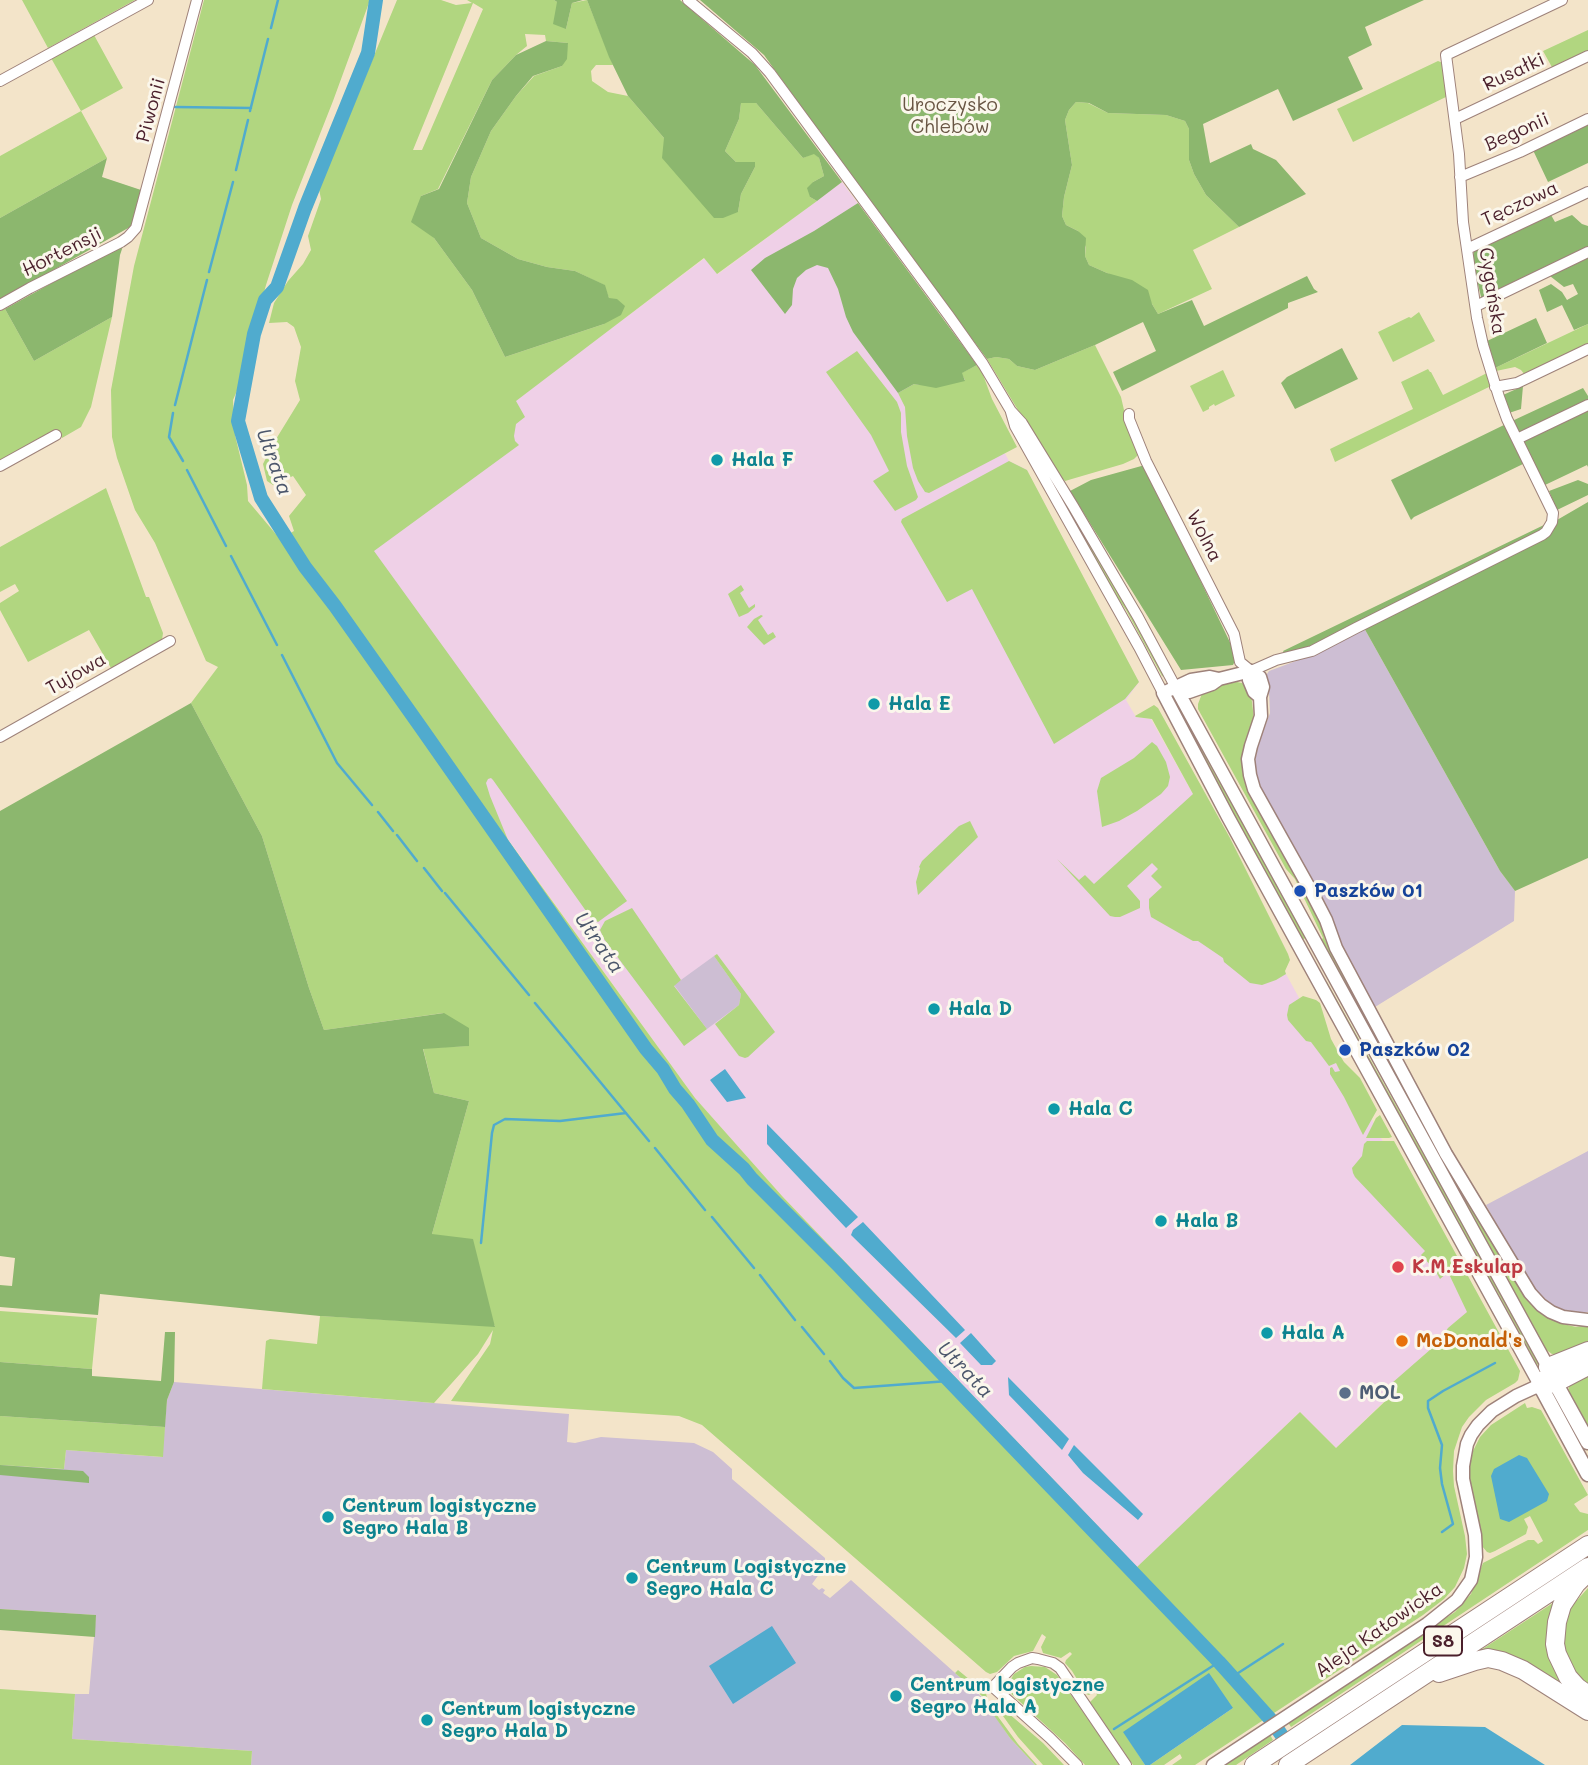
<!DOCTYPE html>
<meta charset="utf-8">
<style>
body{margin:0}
canvas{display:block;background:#f3e4c9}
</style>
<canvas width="1588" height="1765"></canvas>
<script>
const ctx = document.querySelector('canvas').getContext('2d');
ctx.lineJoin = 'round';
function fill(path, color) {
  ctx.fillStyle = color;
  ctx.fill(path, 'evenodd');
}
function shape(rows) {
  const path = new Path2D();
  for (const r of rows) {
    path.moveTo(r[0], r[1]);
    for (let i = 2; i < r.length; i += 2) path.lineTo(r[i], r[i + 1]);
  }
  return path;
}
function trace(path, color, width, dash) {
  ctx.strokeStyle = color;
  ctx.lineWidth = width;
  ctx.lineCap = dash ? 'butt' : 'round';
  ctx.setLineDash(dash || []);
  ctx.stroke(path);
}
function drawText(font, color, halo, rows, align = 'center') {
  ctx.font = font + ' Mali,sans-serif';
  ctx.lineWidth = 6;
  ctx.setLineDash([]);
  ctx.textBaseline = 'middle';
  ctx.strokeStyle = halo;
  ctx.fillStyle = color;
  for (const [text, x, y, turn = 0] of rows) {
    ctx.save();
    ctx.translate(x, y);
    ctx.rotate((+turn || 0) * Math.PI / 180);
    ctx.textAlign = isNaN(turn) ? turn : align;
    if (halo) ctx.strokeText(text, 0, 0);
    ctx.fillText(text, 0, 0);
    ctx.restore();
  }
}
fill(shape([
 [842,182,977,365,962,373,1009,461,1027,470,1050,536,1139,682,1126,700,1136,717,1151,719,1193,794,1286,974,1333,1060,1358,1092,1468,1312,1448,1328,1439,1342,1393,1383,1397,1389,1336,1448,1300,1412,1137,1568,782,1196,695,1098,461,774,311,554,705,258,718,274]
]), '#efd0e7');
fill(shape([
 [1363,626,1500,871,1515,891,1514,921,1375,1007,1338,939,1325,902,1288,840,1257,782,1254,766,1259,743,1270,713,1269,691,1265,677,1269,671,1312,655],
 [714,956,741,994,739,1005,707,1029,674,985],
 [1588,1151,1588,1312,1574,1314,1554,1307,1537,1291,1510,1249,1486,1205],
 [174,1382,569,1414,567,1442,575,1443,601,1437,694,1443,713,1452,732,1469,732,1479,825,1558,825,1566,812,1584,819,1590,822,1588,825,1590,823,1593,830,1598,851,1580,982,1697,1010,1738,1035,1765,251,1765,252,1751,72,1739,75,1694,89,1694,96,1615,0,1609,0,1465,64,1469,66,1450,162,1457,167,1400]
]), '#cdbed3');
fill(shape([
 [22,0,135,0,48,48],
 [204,0,370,0,333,101,292,205,266,285,239,386,233,400,235,435,247,485,248,501,280,539,294,531,289,516,306,495,293,476,273,485,267,481,263,464,273,444,300,400,295,381,301,347,294,327,287,322,269,323,274,303,288,281,303,264,311,250,308,236,321,199,319,189,397,0,441,0,456,5,472,3,467,0,554,0,557,2,566,29,572,3,587,0,613,65,596,65,591,71,592,81,608,92,628,96,664,138,738,212,741,194,755,167,755,162,736,162,725,151,739,119,741,103,756,103,803,158,814,153,819,158,824,176,813,182,810,197,817,201,717,274,704,258,516,401,525,417,516,424,514,436,515,441,519,445,374,551,627,901,598,922,591,918,493,780,491,778,488,779,486,783,490,796,508,840,695,1098,782,1196,1137,1567,1300,1412,1336,1448,1397,1390,1392,1383,1439,1342,1448,1328,1467,1312,1448,1272,1440,1279,1435,1270,1421,1255,1425,1251,1355,1177,1353,1173,1352,1168,1362,1156,1364,1144,1367,1141,1394,1141,1520,1371,1518,1380,1515,1383,1486,1400,1469,1417,1462,1427,1454,1451,1453,1471,1454,1486,1465,1536,1467,1554,1464,1568,1455,1587,1444,1599,1423,1615,1195,1765,1172,1765,1182,1758,1180,1754,1164,1765,1150,1765,1233,1708,1124,1732,1145,1765,1133,1765,1090,1702,1097,1695,1095,1691,1089,1695,1086,1694,1072,1671,1065,1663,1066,1660,1072,1654,1070,1652,1061,1658,1043,1653,1041,1647,1046,1637,1042,1634,1033,1651,1014,1656,997,1672,990,1674,986,1672,702,1425,679,1416,451,1401,490,1344,493,1330,478,1354,434,1403,262,1389,266,1341,270,1339,317,1344,320,1316,495,1326,432,1234,469,1101,434,1093,423,1048,468,1046,443,1013,324,1030,309,988,262,836,191,703,218,667,206,661,155,543,135,510,117,458,112,437,111,390,134,266],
 [473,3,483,9,422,150,413,150],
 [525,34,545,35,546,41,568,43,562,66,534,76,516,96,491,131,471,177,467,203,481,238,518,259,547,267,575,271,604,285,609,298,604,324,505,357,472,290,434,238,421,196,438,189,492,80,516,55,527,46],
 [1588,30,1588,53,1553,69,1543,51],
 [94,35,123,88,81,111,107,158,0,218,0,156,81,111,51,58],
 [1438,61,1443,63,1448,96,1353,142,1337,109],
 [1076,102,1088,103,1108,113,1166,115,1185,121,1189,129,1189,160,1194,174,1206,195,1239,227,1193,250,1212,289,1158,314,1152,304,1116,277,1089,265,1085,256,1086,247,1078,231,1066,225,1062,216,1064,197,1072,165,1065,120,1069,110],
 [5,309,34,361,112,317,91,407,81,427,62,438,58,431,0,462,0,311],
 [1419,312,1435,341,1393,362,1378,332,1409,317,1411,318],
 [1588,324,1588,346,1525,375,1521,370,1515,367,1496,371,1495,368],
 [1095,345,1121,397,1124,410,1134,435,1138,450,1138,455,1134,459,1123,464,1065,481,1055,471,987,359,996,357,1009,359,1017,366,1035,370],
 [857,351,897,402,901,413,901,432,907,466,918,497,916,500,895,511,873,481,889,471,871,435,826,372],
 [977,365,982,372,992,399,1017,447,929,493,925,492,918,481,913,468,907,436,905,407,898,393,914,384,923,385,965,380,961,373],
 [1428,369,1430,372,1431,372,1443,395,1489,372,1491,386,1335,462,1330,449,1413,409,1401,382],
 [1223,370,1235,396,1215,406,1214,404,1209,407,1209,409,1203,412,1190,386],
 [1009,461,1027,470,1139,682,1125,699,1054,744,972,589,947,602,901,522,902,519],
 [106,488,146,597,149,597,163,633,162,640,111,668,89,630,28,662,0,610,0,603,19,591,15,584,0,592,0,547],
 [1084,540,1087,540,1132,615,1163,670,1164,677,1162,676,1126,610,1111,589],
 [741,585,744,590,740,593,749,608,755,604,755,607,748,613,739,617,728,594],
 [761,615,763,616,758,620,768,635,773,632,776,637,764,645,747,627,754,619],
 [1237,682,1242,683,1251,694,1254,719,1242,757,1244,781,1314,907,1322,925,1325,940,1344,975,1438,1149,1543,1313,1559,1323,1576,1327,1588,1325,1588,1341,1560,1354,1552,1354,1545,1349,1320,941,1323,938,1295,879,1286,869,1198,709,1198,704,1203,691,1218,685],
 [1154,705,1158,708,1230,838,1288,954,1290,960,1285,971,1286,974,1276,980,1262,985,1250,983,1224,962,1223,958,1198,941,1193,941,1151,917,1149,908,1149,899,1162,887,1151,876,1158,869,1152,863,1127,886,1140,901,1140,908,1120,917,1115,917,1110,916,1057,859,1079,880,1085,875,1094,884,1193,794,1152,719,1136,717,1135,716],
 [1189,727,1216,776,1237,808,1308,937,1301,940,1186,728],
 [1152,742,1157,746,1166,762,1170,777,1168,786,1161,794,1137,811,1119,821,1102,827,1097,791,1101,778,1134,758],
 [970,821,978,837,918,895,916,882,920,868,919,867,922,861,959,826],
 [632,908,681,980,674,986,707,1029,684,1046,604,939,600,930,605,921],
 [717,954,775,1032,748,1057,745,1058,739,1056,715,1024,739,1005,741,994,714,956],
 [1325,982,1327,982,1423,1154,1442,1183,1540,1367,1536,1363,1498,1293,1479,1263],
 [1303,996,1316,1000,1320,1003,1331,1039,1341,1057,1344,1062,1360,1078,1377,1110,1363,1135,1344,1097,1330,1074,1330,1068,1332,1067,1335,1072,1340,1071,1336,1063,1329,1066,1311,1042,1306,1041,1288,1020,1287,1015,1289,1005],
 [1380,1115,1392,1137,1389,1138,1366,1138,1376,1118],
 [0,1311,97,1318,92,1369,0,1362],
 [1588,1370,1588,1431,1568,1390,1571,1382],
 [1525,1403,1527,1408,1532,1407,1541,1410,1588,1495,1574,1504,1580,1512,1588,1514,1588,1530,1291,1727,1287,1721,1455,1612,1471,1594,1483,1563,1528,1540,1534,1540,1538,1544,1543,1541,1530,1516,1524,1519,1528,1527,1526,1534,1495,1551,1490,1553,1487,1552,1482,1546,1470,1480,1470,1465,1473,1451,1480,1437,1491,1425],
 [0,1416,165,1427,163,1457,66,1450,64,1469,0,1465],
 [1588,1588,1588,1688,1579,1679,1565,1651,1563,1636,1566,1619,1570,1608],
 [1556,1601,1553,1623,1580,1694,1481,1655,1481,1650],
 [1031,1666,1045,1667,1057,1675,1120,1765,1085,1765,1065,1743,1007,1690,1008,1684,1014,1674,1025,1667],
 [958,1670,986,1693,988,1703,1018,1744,1037,1765,1035,1765,1010,1738,983,1700,982,1696,955,1673],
 [0,1689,75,1694,72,1739,252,1751,251,1765,0,1765],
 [993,1700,1043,1743,1064,1765,1043,1765,1018,1737,993,1702],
 [1269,1733,1273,1740,1236,1765,1220,1765]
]), '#b1d680');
fill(shape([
 [554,0,583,0,572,3,566,29,553,24,557,2],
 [587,0,680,0,755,65,842,182,817,201,810,197,807,188,813,182,824,176,819,158,814,154,803,158,756,103,741,103,739,119,725,151,736,162,755,162,755,167,741,194,738,212,723,218,714,218,662,158,664,138,628,96,609,57],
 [700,0,1424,0,1365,27,1372,45,1348,57,1363,89,1293,121,1278,89,1203,124,1210,163,1251,144,1253,149,1276,160,1306,194,1239,227,1206,195,1194,174,1189,160,1189,129,1185,121,1166,115,1108,113,1089,103,1076,102,1069,110,1065,120,1072,165,1064,197,1062,216,1066,225,1078,231,1086,238,1085,256,1089,265,1107,273,1132,280,1148,290,1152,304,1158,314,1192,300,1204,326,1307,276,1314,289,1318,292,1288,303,1288,308,1122,391,1113,372,1156,351,1143,322,1095,345,1035,370,1017,366,1009,359,996,357,987,359,851,176,764,55],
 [546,41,568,43,567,59,562,66,533,76,516,96,491,131,471,177,467,203,481,238,518,259,547,267,575,271,605,285,609,298,617,299,625,306,621,315,604,324,505,357,472,290,434,238,411,222,421,196,439,189,492,80,516,55],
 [1588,121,1588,163,1548,182,1532,148],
 [107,158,102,177,144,191,138,218,130,227,0,300,0,218],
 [858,203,977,365,962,373,965,381,936,388,914,384,898,393,853,332,846,317,838,289,828,268,817,265,806,270,797,278,793,289,792,305,785,314,751,270,765,258,814,231],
 [1551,215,1555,222,1572,215,1582,224,1588,226,1588,249,1482,301,1472,259,1474,251],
 [124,243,120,255,112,317,34,361,5,309],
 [1588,255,1588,324,1574,330,1562,305,1547,312,1539,290,1551,284,1562,292,1567,300,1578,294,1573,284,1564,287,1550,276,1551,273],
 [1536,318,1547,343,1495,368,1487,341],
 [1342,348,1358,379,1295,409,1281,383,1287,377],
 [1523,386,1521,409,1509,413,1503,395],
 [1583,388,1588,396,1588,402,1519,436,1512,421],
 [1588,407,1588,467,1587,465,1545,485,1523,442,1524,439],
 [1506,424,1526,465,1523,464,1414,517,1411,520,1391,480],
 [1145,465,1237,657,1233,665,1181,670,1070,491,1091,480],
 [1578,480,1588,484,1588,495,1557,510,1549,491],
 [1588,502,1588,858,1515,891,1500,871,1363,626,1543,539,1557,520],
 [1549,516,1545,529,1326,641,1291,653,1284,653,1283,651,1546,524],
 [191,703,262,836,309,988,324,1030,444,1013,469,1028,469,1046,423,1049,434,1093,469,1101,432,1234,473,1239,495,1327,320,1316,100,1294,98,1315,0,1307,0,1285,12,1286,15,1258,0,1256,0,811],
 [165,1332,175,1332,174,1382,167,1400,165,1427,0,1416,0,1362,92,1369,92,1376,161,1381],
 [0,1465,83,1471,89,1477,89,1483,0,1475],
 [0,1609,96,1615,95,1637,0,1630]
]), '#8cb76e');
fill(shape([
 [725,1069,746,1098,727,1102,710,1080],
 [767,1124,858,1217,846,1228,767,1144],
 [863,1222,965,1330,956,1338,851,1235,853,1230],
 [971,1333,996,1361,992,1365,981,1365,960,1343],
 [1008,1377,1069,1439,1062,1450,1009,1395],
 [1074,1445,1143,1514,1138,1520,1083,1473,1068,1455],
 [1519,1455,1527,1458,1549,1494,1547,1501,1509,1522,1500,1519,1491,1476,1494,1469],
 [772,1626,796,1663,733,1704,709,1666],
 [1209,1673,1233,1708,1150,1765,1145,1765,1123,1732],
 [1402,1725,1485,1727,1545,1765,1350,1765]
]), '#50abce');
trace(shape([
 [271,28,278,0],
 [175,107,251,108],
 [250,111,268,39],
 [236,170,248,120],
 [209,272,233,182],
 [175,405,207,280],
 [173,413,169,437,183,461],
 [187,470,226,546],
 [231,556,277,645],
 [282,655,337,763,372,805],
 [378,812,393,831],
 [397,835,417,861],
 [424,868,442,891],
 [445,893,529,995],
 [535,1003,649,1141],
 [655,1148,705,1210],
 [712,1217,754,1268],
 [481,1243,492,1133,494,1125,505,1119,560,1121,626,1113],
 [760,1275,795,1320],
 [802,1327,824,1354],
 [830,1361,843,1378,854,1388,948,1381],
 [1442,1532,1453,1524,1442,1484,1440,1468,1442,1445,1428,1408,1428,1401,1443,1391,1495,1363],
 [1232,1677,1283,1644],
 [1114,1729,1219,1662]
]), '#50abce', 2.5);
trace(shape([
 [376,0,368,53,305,208,277,287,265,300,254,334,238,421,261,498,305,567,335,606,422,729,646,1049,663,1069,675,1089,688,1104,712,1140,744,1169,752,1179,838,1265,1219,1662,1272,1721,1293,1752]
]), '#50abce', 14);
const minor = shape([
 [688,0,752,53,770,73,949,316,983,364,1011,411,1022,423,1073,506,1138,617,1176,688],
 [0,81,148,0],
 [1455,119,1588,56],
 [1460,177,1520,152,1588,119],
 [1467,249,1588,192],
 [0,305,30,288,121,242,128,237,136,228,197,0],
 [1476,306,1588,252],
 [1495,387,1517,383,1588,349],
 [1011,412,1015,426,1139,647,1163,693],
 [1129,414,1129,419,1146,461,1234,634,1240,662,1251,671,1276,660,1312,651,1356,628,1542,535,1546,532,1552,522,1553,513,1507,419,1499,397,1483,345,1477,318,1463,222,1459,154,1446,55,1562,0],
 [1517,439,1588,405],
 [0,466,56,435],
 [0,737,170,641],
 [1077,1765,1050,1738,993,1687,1012,1667,1018,1663,1032,1658,1038,1659,1053,1663,1060,1668,1126,1765]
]);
const tertiary = shape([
 [1251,671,1249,680,1254,692,1260,697],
 [1176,688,1189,692,1212,684,1219,679,1251,671,1260,677,1263,687,1260,697,1261,716,1251,746,1248,759,1250,775,1254,789,1311,891,1326,920,1336,948,1446,1154,1530,1293,1541,1305,1551,1312,1563,1317,1588,1320],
 [1176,688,1548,1367],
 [1213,1765,1427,1624,1457,1600,1471,1580,1476,1557,1475,1535,1463,1479,1463,1466,1467,1444,1471,1435,1478,1425,1492,1411,1516,1396,1540,1385,1228,817,1163,693,1191,680,1210,677,1219,679]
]);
const secondary = shape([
 [1551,1375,1588,1442],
 [1543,1378,1540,1385,1588,1474]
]);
const motorway = shape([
 [1548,1367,1588,1351],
 [1540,1385,1555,1383,1588,1366],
 [1582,1578,1576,1584,1562,1605,1557,1622,1555,1644,1557,1654,1568,1677,1577,1687,1588,1695],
 [1439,1673,1475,1661,1488,1658,1502,1661,1523,1670,1588,1711],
 [1254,1765,1588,1545],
 [1288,1765,1588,1567]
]);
trace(minor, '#9e827a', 12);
trace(tertiary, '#9e827a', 15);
trace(secondary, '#9e827a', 17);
trace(motorway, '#9e827a', 20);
trace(minor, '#fff', 10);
trace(tertiary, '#fff', 12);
trace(secondary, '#fff', 14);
trace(motorway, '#fff', 18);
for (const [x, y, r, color] of [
 [717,460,7,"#0f9aa8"],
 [874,704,7,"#0f9aa8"],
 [1300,891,7,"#1a4fb4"],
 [934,1009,7,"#0f9aa8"],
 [1345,1050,7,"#1a4fb4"],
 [1054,1109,7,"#0f9aa8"],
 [1161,1221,7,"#0f9aa8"],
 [1398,1267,7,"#e0444e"],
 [1267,1333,7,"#0f9aa8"],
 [1402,1341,7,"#e8710a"],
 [1345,1393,7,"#5c6f8a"],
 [328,1517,7,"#0f9aa8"],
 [632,1578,7,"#0f9aa8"],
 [896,1696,7,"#0f9aa8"],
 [427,1720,7,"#0f9aa8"]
]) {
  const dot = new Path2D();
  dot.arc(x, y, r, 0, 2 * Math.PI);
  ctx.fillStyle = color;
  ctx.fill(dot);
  trace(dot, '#fbf7ec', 2.5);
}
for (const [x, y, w] of [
 [1443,1641,38]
]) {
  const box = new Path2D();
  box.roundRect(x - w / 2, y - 14.5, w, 29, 5);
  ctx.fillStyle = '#fbf7ec';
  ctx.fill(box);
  trace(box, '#4a1f2b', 2);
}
drawText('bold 18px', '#4a1f2b', null, [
 ["S8",1443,1641]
]);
drawText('19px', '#4a1f2b', '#fbf7ec', [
 ["Rusałki",1514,72,-25],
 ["Piwonii",151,110,-75],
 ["Begonii",1517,132,-24],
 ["Tęczowa",1520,204,-25],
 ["Hortensji",62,252,-27],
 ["Cygańska",1492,291,81],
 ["Wolna",1204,536,63],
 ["Tujowa",76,674,-30],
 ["Aleja Katowicka",1379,1630,-35]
]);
drawText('19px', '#695644', '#fbf7ec', [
 ["Uroczysko",950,105],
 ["Chlebów",950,127]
]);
drawText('bold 19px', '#0d838f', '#fbf7ec', [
 ["Hala F",731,460],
 ["Hala E",888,704],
 ["Hala D",948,1009],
 ["Hala C",1068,1109],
 ["Hala B",1175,1221],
 ["Hala A",1281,1333],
 ["Centrum logistyczne",342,1506],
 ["Segro Hala B",342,1528],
 ["Centrum Logistyczne",646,1567],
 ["Segro Hala C",646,1589],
 ["Centrum logistyczne",910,1685],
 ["Segro Hala A",910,1707],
 ["Centrum logistyczne",441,1709],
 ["Segro Hala D",441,1731]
], 'left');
drawText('bold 19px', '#164399', '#fbf7ec', [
 ["Paszków 01",1314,891],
 ["Paszków 02",1359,1050]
], 'left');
drawText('bold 19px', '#be3a42', '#fbf7ec', [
 ["K.M.Eskulap",1412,1267]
], 'left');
drawText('bold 19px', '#c56008', '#fbf7ec', [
 ["McDonald's",1416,1341]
], 'left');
drawText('bold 19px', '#4e5e75', '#fbf7ec', [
 ["MOL",1359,1393]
], 'left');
drawText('italic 21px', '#4c576c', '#fbf7ec', [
 ["Utrata",274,462,70],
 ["Utrata",599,943,55],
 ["Utrata",965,1370,46]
]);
</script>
